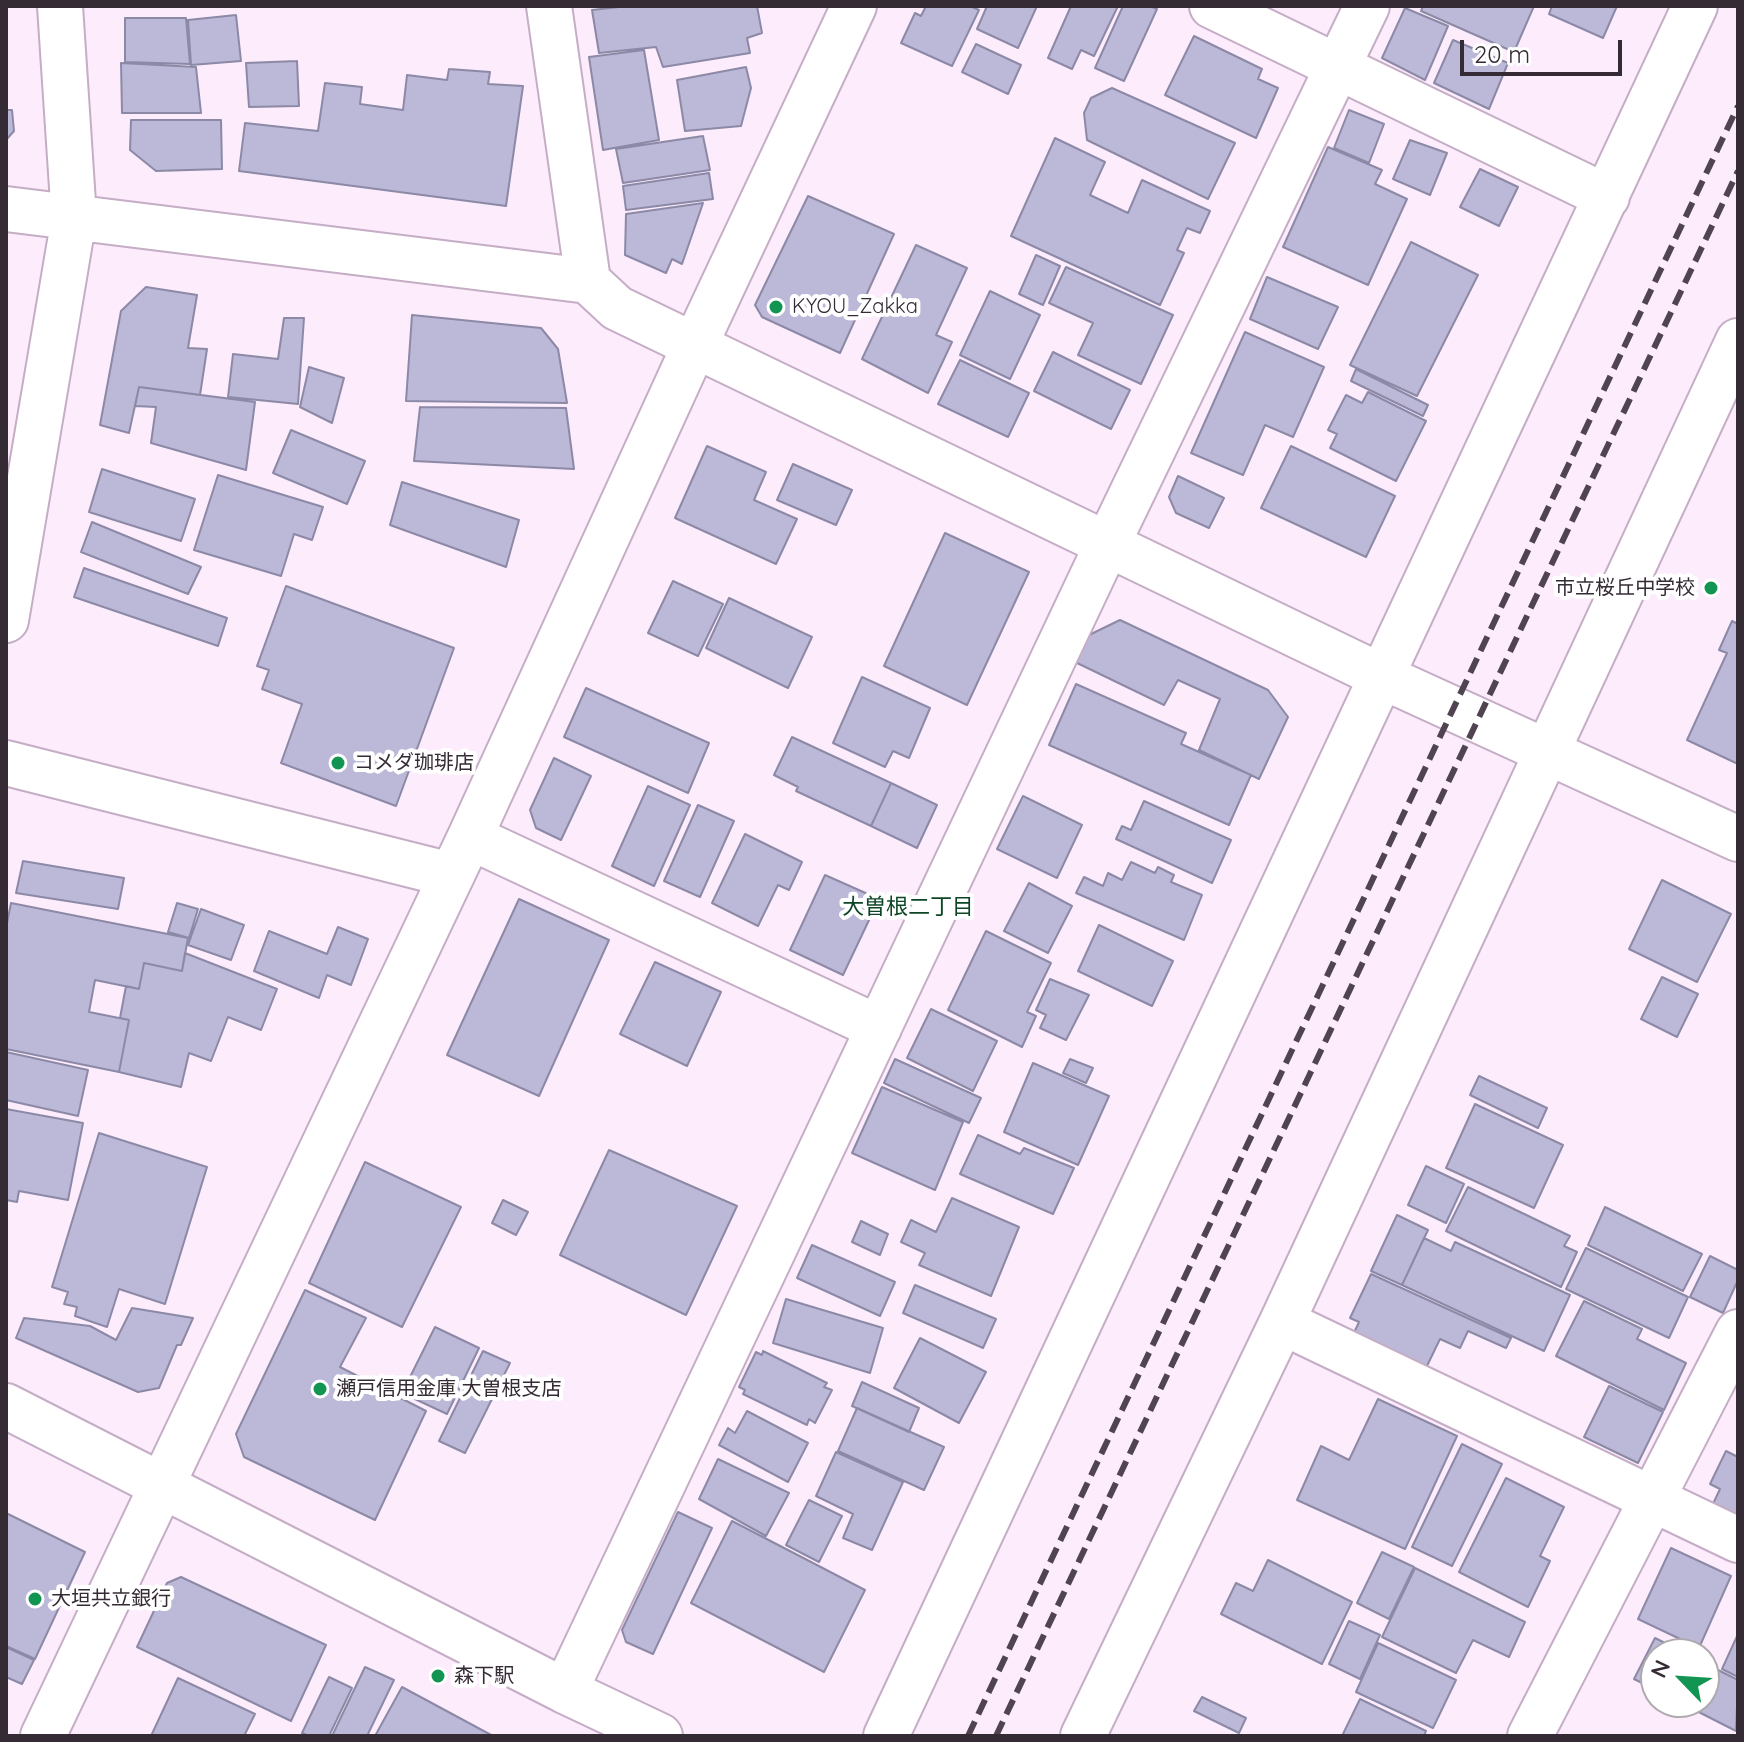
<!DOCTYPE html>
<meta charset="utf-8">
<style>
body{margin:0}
#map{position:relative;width:1744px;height:1742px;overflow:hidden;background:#fcecfc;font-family:Quicksand,sans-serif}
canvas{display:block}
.frame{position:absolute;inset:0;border:8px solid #352b35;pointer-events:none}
.north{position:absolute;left:1640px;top:1638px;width:80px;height:80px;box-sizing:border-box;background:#fff;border:2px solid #aeaaae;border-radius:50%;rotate:295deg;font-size:22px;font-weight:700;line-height:32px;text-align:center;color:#352b35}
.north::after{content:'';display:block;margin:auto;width:28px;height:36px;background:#129452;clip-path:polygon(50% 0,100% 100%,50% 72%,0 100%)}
.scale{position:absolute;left:1460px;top:40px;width:162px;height:36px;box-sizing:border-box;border:4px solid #352b35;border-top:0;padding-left:10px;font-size:24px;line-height:28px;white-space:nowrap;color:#352b35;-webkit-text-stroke:6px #fff;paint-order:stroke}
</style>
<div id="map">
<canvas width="1744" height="1742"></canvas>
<div class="frame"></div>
<div class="north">N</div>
<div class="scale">20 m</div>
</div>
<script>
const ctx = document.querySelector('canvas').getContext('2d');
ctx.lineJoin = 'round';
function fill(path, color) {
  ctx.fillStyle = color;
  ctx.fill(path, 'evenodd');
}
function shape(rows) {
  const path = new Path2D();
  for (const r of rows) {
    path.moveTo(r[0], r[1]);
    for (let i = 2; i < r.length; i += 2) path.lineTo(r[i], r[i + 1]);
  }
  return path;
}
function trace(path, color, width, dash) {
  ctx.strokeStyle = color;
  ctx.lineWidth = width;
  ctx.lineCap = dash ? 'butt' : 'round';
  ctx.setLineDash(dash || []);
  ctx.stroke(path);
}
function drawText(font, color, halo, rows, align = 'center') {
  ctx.font = font + ' Quicksand,"Noto Sans JP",sans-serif';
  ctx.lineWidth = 8;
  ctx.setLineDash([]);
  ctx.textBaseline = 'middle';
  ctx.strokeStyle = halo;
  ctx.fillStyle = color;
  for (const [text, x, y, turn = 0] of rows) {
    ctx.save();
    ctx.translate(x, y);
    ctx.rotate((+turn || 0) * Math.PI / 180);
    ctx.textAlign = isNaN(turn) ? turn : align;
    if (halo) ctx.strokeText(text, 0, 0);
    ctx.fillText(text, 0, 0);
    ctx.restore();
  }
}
const building = shape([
 [628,6,757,6,762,33,747,38,750,53,663,67,656,47,599,53,592,10,628,6],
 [926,6,970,6,979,10,952,66,901,43,915,13,921,16,926,6],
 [987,6,1037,6,1018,48,977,29,987,6],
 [1071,6,1118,6,1094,56,1081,50,1072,69,1048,58,1071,6],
 [1123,6,1150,6,1157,9,1124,81,1095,68,1123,6],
 [1423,6,1534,6,1514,52,1421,11,1423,6],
 [1552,6,1617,6,1603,38,1549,14,1552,6],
 [1405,8,1448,26,1425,80,1382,58,1405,8],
 [236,15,241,61,191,65,188,20,236,15],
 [125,18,186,18,190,64,125,62,125,18],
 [1194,36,1262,69,1258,79,1278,88,1256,138,1165,95,1194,36],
 [1453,40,1508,63,1489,109,1434,83,1453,40],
 [976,44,1021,65,1008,94,962,72,976,44],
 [644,50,659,140,603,150,589,57,644,50],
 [297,61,299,106,249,107,246,63,297,61],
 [121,63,196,67,201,113,122,113,121,63],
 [746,67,751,88,741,126,685,131,677,80,746,67],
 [449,69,490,72,488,84,523,86,506,206,239,171,245,123,318,131,325,83,362,87,360,104,403,110,407,75,447,80,449,69],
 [1112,88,1235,143,1208,199,1087,140,1084,113,1091,98,1112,88],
 [6,110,12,110,14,131,6,140,6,110],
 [1349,110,1384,124,1369,163,1334,148,1349,110],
 [131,120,221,120,222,169,156,171,130,150,131,120],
 [703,136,710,170,623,183,616,149,703,136],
 [1055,138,1105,162,1090,195,1128,213,1142,180,1210,211,1200,233,1187,228,1177,250,1184,253,1160,305,1011,236,1055,138],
 [1410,140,1447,153,1430,195,1393,179,1410,140],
 [1328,147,1382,170,1375,184,1407,199,1368,285,1283,247,1328,147],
 [1480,169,1518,187,1499,226,1460,207,1480,169],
 [709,173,713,199,626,210,623,186,709,173],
 [808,196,894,234,840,353,762,317,755,305,808,196],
 [703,203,682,264,672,259,666,273,625,255,626,214,703,203],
 [1411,242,1478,275,1417,396,1350,365,1411,242],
 [916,245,967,268,936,335,952,342,928,393,862,359,916,245],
 [1036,255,1060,266,1043,305,1019,294,1036,255],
 [1066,267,1173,315,1141,384,1078,355,1093,323,1049,303,1066,267],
 [1267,277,1338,307,1318,349,1250,319,1267,277],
 [146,287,197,295,188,348,207,349,200,395,139,387,129,433,100,425,121,311,146,287],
 [990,291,1040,315,1010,379,960,355,990,291],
 [412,315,541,328,558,349,567,403,406,401,412,315],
 [284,318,304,318,298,404,228,397,233,354,278,359,284,318],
 [1245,332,1324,367,1293,437,1265,425,1243,475,1191,453,1245,332],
 [1053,352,1130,390,1111,429,1034,391,1053,352],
 [960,360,1029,393,1008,437,938,404,960,360],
 [309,367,344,378,332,423,300,407,309,367],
 [1356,369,1428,405,1423,416,1351,381,1356,369],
 [139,387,255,402,246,470,151,443,156,407,135,406,139,387],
 [1368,392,1426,421,1396,481,1330,448,1337,434,1328,430,1346,395,1362,403,1368,392],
 [420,407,566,408,574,469,414,461,420,407],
 [291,430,365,461,347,504,273,473,291,430],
 [707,446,766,472,754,500,797,519,776,564,675,518,707,446],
 [1291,446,1395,496,1366,557,1261,508,1291,446],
 [793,464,852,490,836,525,777,500,793,464],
 [102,469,195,499,181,541,89,512,102,469],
 [218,475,323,507,312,540,294,534,281,576,194,550,218,475],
 [1178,476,1224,498,1209,528,1176,513,1169,497,1178,476],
 [402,482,519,520,506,567,390,525,402,482],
 [92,522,201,567,188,594,81,552,92,522],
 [945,533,1029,572,967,705,884,666,945,533],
 [84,568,227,618,218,646,74,597,84,568],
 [673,581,723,604,698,656,648,633,673,581],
 [286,586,454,648,396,806,281,763,302,704,262,689,269,670,257,666,286,586],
 [729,598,812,637,788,688,706,648,729,598],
 [1120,620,1268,690,1288,717,1259,779,1199,750,1220,699,1178,680,1164,705,1075,662,1087,636,1120,620],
 [1732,621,1738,624,1738,764,1687,740,1727,653,1719,650,1732,621],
 [862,677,930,708,909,758,893,751,885,767,833,743,862,677],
 [1076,684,1186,733,1181,744,1251,775,1229,825,1049,745,1076,684],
 [586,688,709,743,688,793,564,737,586,688],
 [792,737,891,783,871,826,796,791,798,787,774,775,792,737],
 [554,758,591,776,561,840,536,828,530,810,554,758],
 [891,783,937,805,917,848,871,826,891,783],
 [648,786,690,805,654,886,612,866,648,786],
 [1023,796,1082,825,1057,878,997,849,1023,796],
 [1144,801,1231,840,1212,883,1116,839,1122,826,1131,830,1144,801],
 [698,805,734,821,700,897,664,881,698,805],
 [745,834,802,862,789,890,778,885,758,926,712,903,745,834],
 [23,861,124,878,118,909,16,893,23,861],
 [1131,862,1155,873,1158,867,1174,875,1171,882,1202,895,1184,940,1076,893,1084,877,1103,886,1108,873,1122,880,1131,862],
 [825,875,879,899,843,975,790,950,825,875],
 [1662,880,1731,914,1697,982,1629,949,1662,880],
 [1029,883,1072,906,1048,953,1004,931,1029,883],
 [519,899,609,940,539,1096,447,1055,519,899],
 [11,903,188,938,182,971,144,963,139,989,95,980,89,1012,129,1020,119,1072,6,1049,6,928,11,903],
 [177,903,198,909,189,938,168,932,177,903],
 [201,909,244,925,231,960,188,945,201,909],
 [1099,925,1173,961,1152,1006,1078,971,1099,925],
 [338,927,368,939,351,985,327,975,319,998,254,971,269,931,327,954,338,927],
 [986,931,1051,963,1027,1012,1036,1016,1022,1047,948,1010,986,931],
 [185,953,277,989,261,1030,228,1017,211,1061,189,1053,181,1087,119,1072,129,1020,120,1018,126,986,139,989,144,963,182,971,185,953],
 [655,962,721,992,687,1066,620,1034,655,962],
 [1662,977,1698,994,1677,1037,1641,1019,1662,977],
 [1050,979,1089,995,1066,1040,1040,1028,1046,1015,1036,1010,1050,979],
 [931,1009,997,1041,973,1091,907,1058,931,1009],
 [6,1052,88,1070,78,1116,6,1100,6,1052],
 [895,1059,981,1098,969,1123,884,1083,895,1059],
 [1070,1059,1093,1068,1086,1083,1063,1073,1070,1059],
 [1033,1063,1109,1096,1078,1165,1004,1132,1033,1063],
 [1479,1076,1547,1108,1538,1128,1470,1095,1479,1076],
 [882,1087,963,1122,935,1190,852,1153,882,1087],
 [1475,1104,1563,1145,1534,1208,1446,1168,1475,1104],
 [6,1109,83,1123,68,1200,19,1191,17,1202,6,1200,6,1109],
 [99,1133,207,1167,165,1304,119,1289,107,1327,75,1316,77,1307,64,1304,68,1292,52,1287,99,1133],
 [978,1135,1020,1154,1024,1148,1074,1168,1053,1214,960,1174,978,1135],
 [609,1150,737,1206,686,1315,560,1255,609,1150],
 [365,1162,461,1207,402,1327,309,1283,365,1162],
 [1426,1166,1464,1184,1446,1223,1408,1205,1426,1166],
 [1468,1187,1570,1236,1564,1246,1577,1252,1561,1287,1446,1231,1468,1187],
 [952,1198,1019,1227,991,1296,919,1265,925,1253,901,1242,911,1220,936,1232,952,1198],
 [503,1200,528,1212,516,1235,492,1223,503,1200],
 [1605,1207,1702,1254,1683,1291,1588,1245,1605,1207],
 [1397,1215,1428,1230,1402,1285,1371,1271,1397,1215],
 [861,1221,888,1234,880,1255,852,1242,861,1221],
 [1424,1238,1451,1251,1455,1242,1570,1295,1544,1351,1402,1285,1424,1238],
 [812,1245,895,1282,880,1316,797,1278,812,1245],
 [1586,1248,1688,1297,1669,1338,1566,1289,1586,1248],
 [1710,1256,1738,1270,1738,1280,1723,1313,1690,1297,1710,1256],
 [1371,1274,1511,1338,1506,1348,1468,1331,1460,1348,1440,1339,1426,1368,1353,1335,1359,1322,1350,1318,1371,1274],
 [915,1285,996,1319,983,1348,903,1313,915,1285],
 [305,1290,366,1318,340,1367,426,1411,375,1520,244,1457,236,1434,305,1290],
 [786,1299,883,1328,870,1373,773,1343,786,1299],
 [1584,1301,1642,1329,1637,1339,1686,1363,1664,1410,1556,1356,1584,1301],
 [132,1308,193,1318,181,1345,177,1345,159,1388,138,1392,16,1338,24,1318,90,1326,116,1340,132,1308],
 [435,1327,479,1348,447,1414,402,1393,435,1327],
 [920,1338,986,1372,959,1423,894,1388,920,1338],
 [483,1351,510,1363,465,1453,439,1441,483,1351],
 [763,1351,827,1383,824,1387,832,1390,815,1423,809,1419,807,1425,743,1394,745,1390,739,1387,756,1352,762,1355,763,1351],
 [862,1382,919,1408,909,1432,852,1406,862,1382],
 [1609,1386,1663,1412,1638,1463,1584,1437,1609,1386],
 [1378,1399,1457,1436,1405,1549,1297,1500,1321,1446,1349,1460,1378,1399],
 [857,1408,944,1447,924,1490,838,1451,857,1408],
 [747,1411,808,1443,788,1482,719,1445,728,1428,735,1433,747,1411],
 [1462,1444,1502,1464,1452,1566,1412,1547,1462,1444],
 [1726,1451,1738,1457,1738,1519,1712,1506,1720,1489,1710,1484,1726,1451],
 [836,1452,903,1482,872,1550,843,1538,853,1514,816,1496,836,1452],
 [718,1459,789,1493,766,1536,699,1499,718,1459],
 [1506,1478,1564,1507,1540,1556,1550,1561,1528,1607,1459,1572,1506,1478],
 [809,1500,842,1516,819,1562,786,1545,809,1500],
 [678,1512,712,1528,653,1654,626,1642,622,1630,678,1512],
 [6,1513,85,1552,35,1659,6,1646,6,1513],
 [732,1521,865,1590,824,1672,691,1603,732,1521],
 [1671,1548,1731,1576,1699,1648,1638,1619,1671,1548],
 [1382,1552,1414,1567,1389,1619,1357,1603,1382,1552],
 [1268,1560,1352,1602,1322,1664,1221,1614,1236,1583,1253,1591,1268,1560],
 [1415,1568,1525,1622,1509,1657,1473,1640,1456,1673,1382,1637,1415,1568],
 [181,1577,326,1645,291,1721,137,1647,167,1583,181,1577],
 [1349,1621,1380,1635,1360,1679,1329,1664,1349,1621],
 [1738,1634,1738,1677,1722,1669,1738,1634],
 [1655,1638,1687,1654,1656,1654,1656,1690,1634,1679,1655,1638],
 [1378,1643,1456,1680,1433,1728,1356,1692,1378,1643],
 [6,1647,34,1660,22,1684,6,1677,6,1647],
 [1704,1663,1738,1680,1736,1731,1679,1702,1704,1702,1704,1663],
 [365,1667,394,1680,367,1736,332,1736,365,1667],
 [329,1677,352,1688,329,1736,309,1736,302,1733,329,1677],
 [178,1678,255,1714,244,1736,151,1736,178,1678],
 [402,1687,493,1736,375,1736,402,1687],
 [1202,1697,1246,1718,1239,1733,1194,1711,1202,1697],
 [1360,1699,1426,1731,1424,1736,1342,1736,1360,1699]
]);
fill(building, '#bcb8d8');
trace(building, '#8c89a7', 2);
const minor = shape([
 [549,6,588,281,617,308,1381,676,1738,839],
 [1212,6,1607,197],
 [6,209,588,281],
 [6,620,74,218,60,6],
 [6,763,451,875],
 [470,837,879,1028],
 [1282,1322,1738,1540],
 [6,1406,565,1691,660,1736],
 [565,1691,1107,545,1367,6],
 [43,1736,470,837,694,347,854,6],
 [886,1736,1695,6],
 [1083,1736,1282,1322,1738,341],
 [1530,1736,1738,1332]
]);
trace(minor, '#c5adc6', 48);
trace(minor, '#fff', 44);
trace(shape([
 [968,1736,1738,106],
 [996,1736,1738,171]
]), '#4f444f', 6, [16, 8]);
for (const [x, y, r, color] of [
 [776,307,8,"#129452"],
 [1711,588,8,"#129452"],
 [338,763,8,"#129452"],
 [320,1389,8,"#129452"],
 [35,1599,8,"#129452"],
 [438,1676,8,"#129452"]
]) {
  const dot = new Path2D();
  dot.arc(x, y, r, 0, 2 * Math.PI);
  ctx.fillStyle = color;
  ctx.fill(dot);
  trace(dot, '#fff', 3);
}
drawText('20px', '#352b35', '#fff', [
 ["KYOU_Zakka",792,307],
 ["市立桜丘中学校",1695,588,"right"],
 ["コメダ珈琲店",354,763],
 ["瀬戸信用金庫 大曽根支店",336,1389],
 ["大垣共立銀行",51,1599],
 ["森下駅",454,1676]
], 'left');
drawText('22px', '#0d4626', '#fff', [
 ["大曽根二丁目",908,907]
]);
</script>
